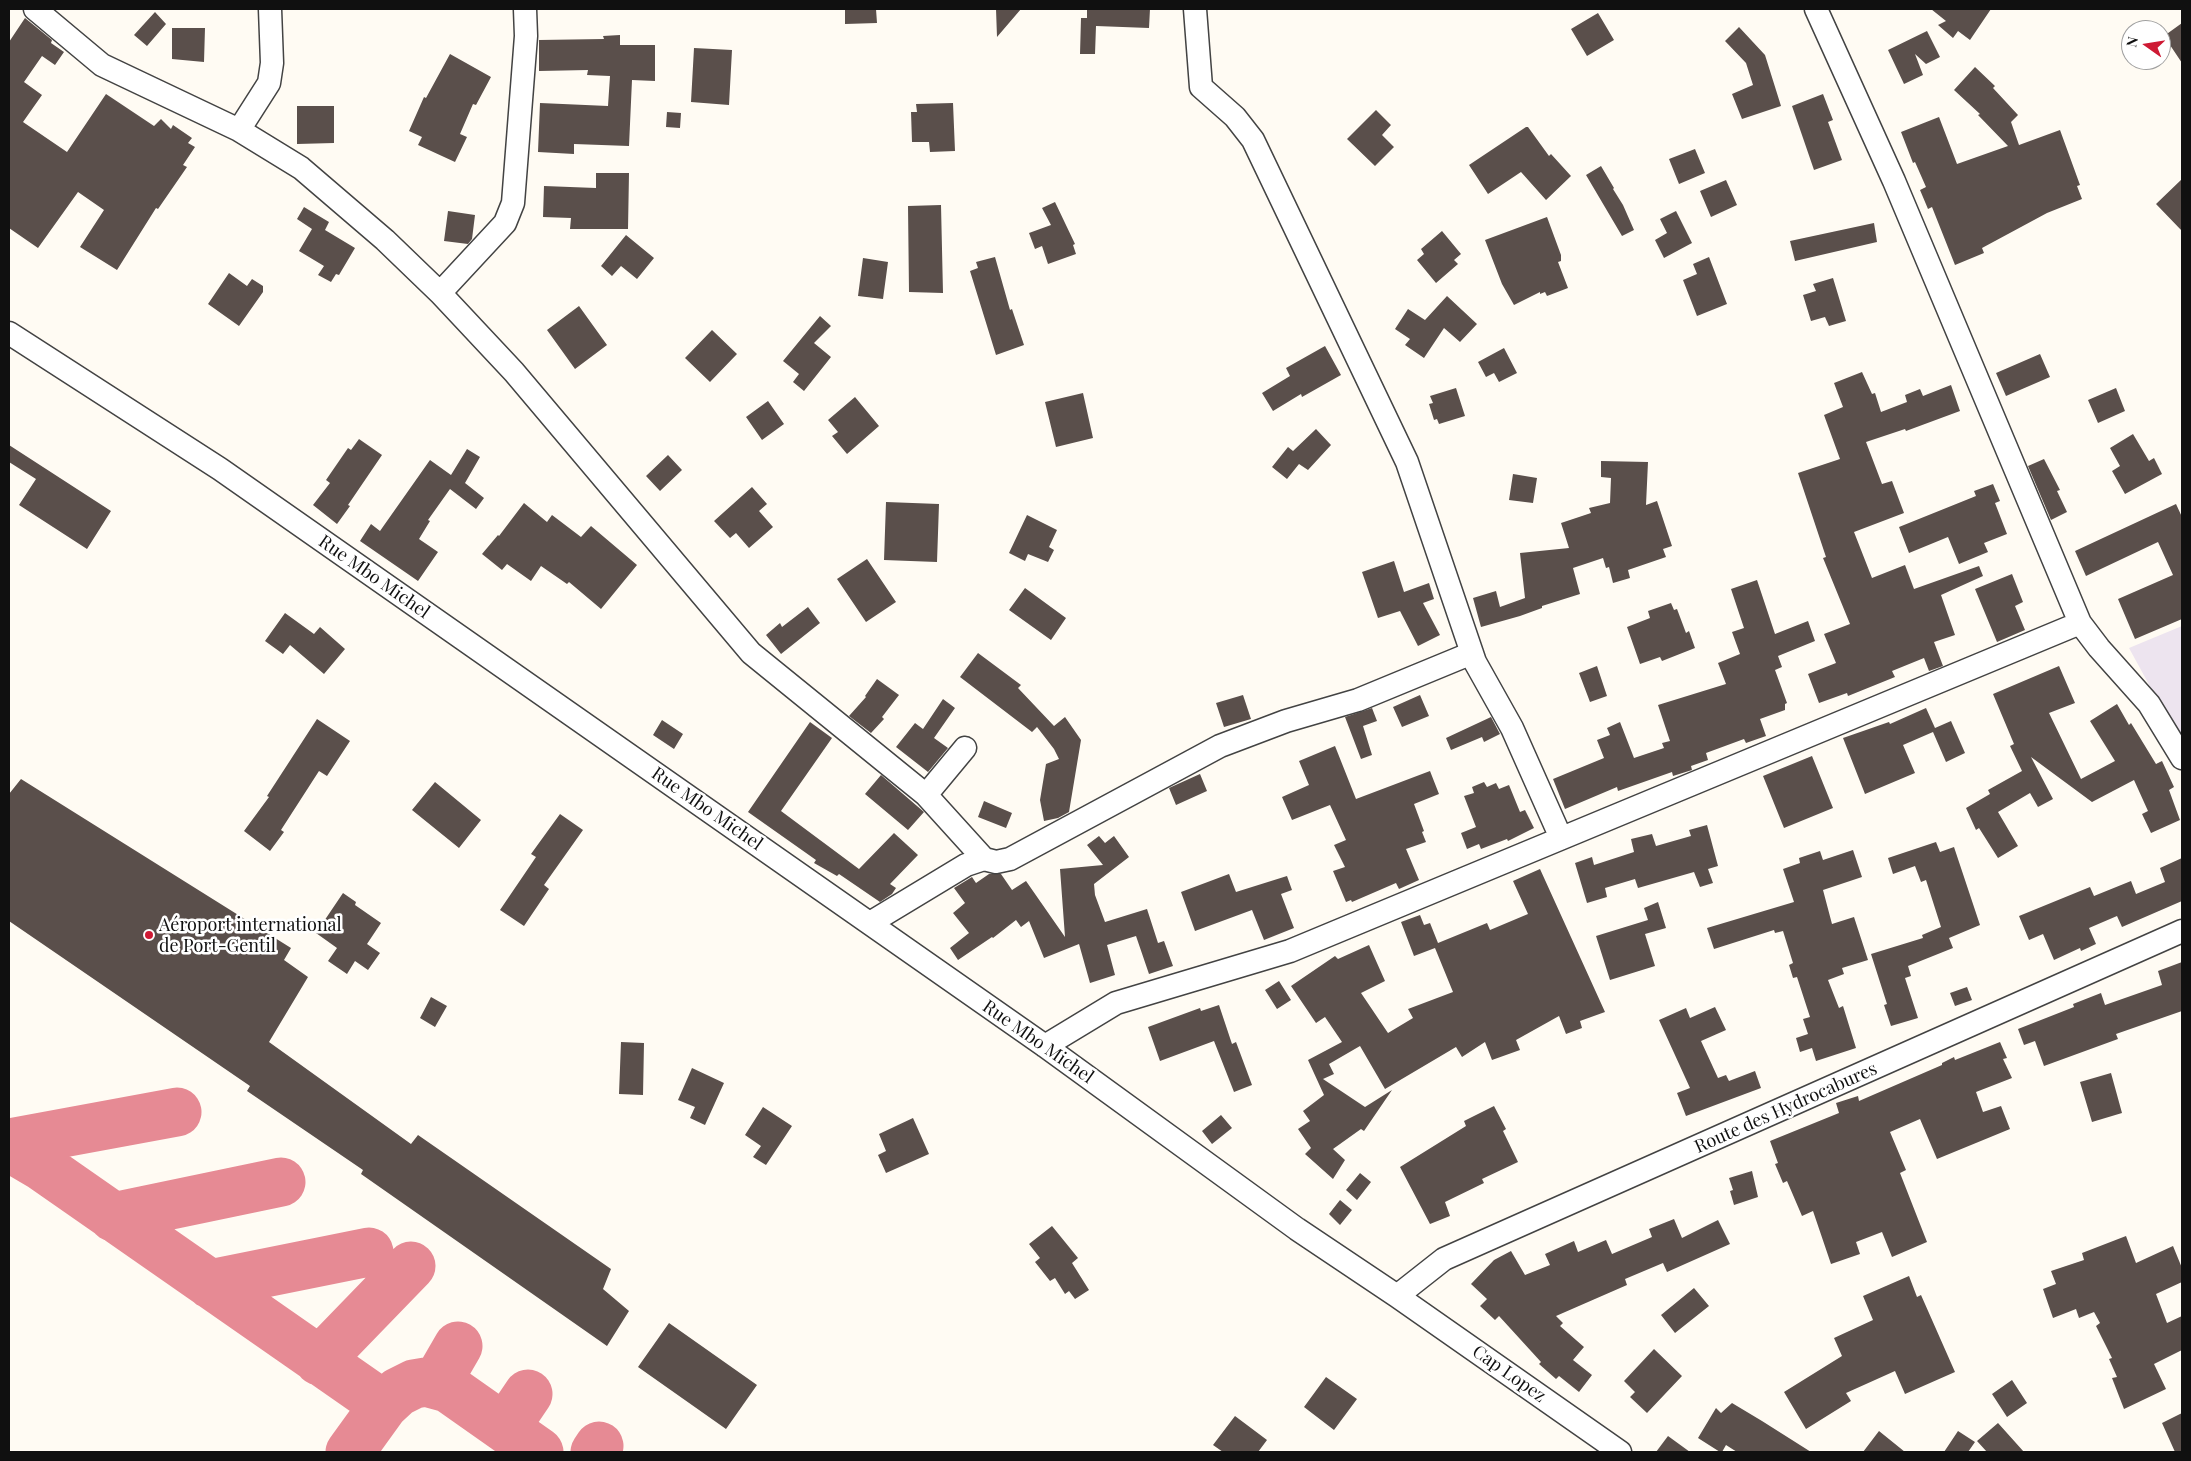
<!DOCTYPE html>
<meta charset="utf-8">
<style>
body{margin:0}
#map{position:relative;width:2191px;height:1461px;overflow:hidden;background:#fffbf3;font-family:"Playfair Display",serif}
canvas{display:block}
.frame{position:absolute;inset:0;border:10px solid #101010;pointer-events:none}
.north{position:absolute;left:2121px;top:20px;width:50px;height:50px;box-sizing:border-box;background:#fff;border:1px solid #9f9f9f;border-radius:50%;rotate:283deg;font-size:14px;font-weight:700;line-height:20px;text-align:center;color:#101010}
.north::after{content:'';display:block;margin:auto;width:18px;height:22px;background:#ce1a34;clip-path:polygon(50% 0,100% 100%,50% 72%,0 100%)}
</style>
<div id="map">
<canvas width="2191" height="1461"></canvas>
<div class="frame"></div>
<div class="north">N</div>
</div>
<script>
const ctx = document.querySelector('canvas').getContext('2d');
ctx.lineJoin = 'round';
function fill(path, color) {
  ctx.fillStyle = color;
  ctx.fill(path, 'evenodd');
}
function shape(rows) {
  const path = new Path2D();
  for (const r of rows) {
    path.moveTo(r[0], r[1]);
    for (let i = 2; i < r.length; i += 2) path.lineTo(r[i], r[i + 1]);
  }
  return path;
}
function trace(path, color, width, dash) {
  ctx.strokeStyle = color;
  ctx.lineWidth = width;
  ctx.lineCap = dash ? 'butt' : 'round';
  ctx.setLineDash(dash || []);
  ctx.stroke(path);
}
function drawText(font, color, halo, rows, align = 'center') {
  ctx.font = font + ' "Playfair Display",serif';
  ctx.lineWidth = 5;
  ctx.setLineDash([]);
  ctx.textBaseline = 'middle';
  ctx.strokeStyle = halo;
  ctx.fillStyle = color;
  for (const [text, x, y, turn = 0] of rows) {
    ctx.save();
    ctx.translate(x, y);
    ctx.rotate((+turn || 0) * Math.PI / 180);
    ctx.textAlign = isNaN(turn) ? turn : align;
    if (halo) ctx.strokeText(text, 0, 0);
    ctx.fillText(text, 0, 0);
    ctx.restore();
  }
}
fill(shape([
 [2182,626,2182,745,2129,648]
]), '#ede4ef');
trace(shape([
 [9,1143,177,1112],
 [9,1147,41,1166,384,1405],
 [113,1217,281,1182],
 [210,1284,369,1252],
 [319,1361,411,1266],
 [436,1384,458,1346],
 [505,1428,528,1394],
 [350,1452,384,1405,398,1392,414,1384,426,1382,448,1388,539,1452],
 [595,1452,599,1446]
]), '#e68a94', 49);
fill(shape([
 [845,9,876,9,877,23,845,24],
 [996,9,1021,9,997,37],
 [1087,9,1150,9,1149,28,1096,26,1095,54,1080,54,1081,18,1087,18],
 [1931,9,1991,9,1970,40,1958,31,1953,38,1938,25,1946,21],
 [155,12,166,24,147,46,134,35],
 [1598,13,1614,40,1587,56,1571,29],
 [25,18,52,40,51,43,64,52,55,65,42,56,24,82,42,95,23,122,67,152,106,94,154,126,161,119,171,129,173,125,192,138,188,143,195,147,183,165,187,167,158,209,156,208,117,270,80,247,104,210,78,192,38,248,9,228,9,42],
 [2182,23,2182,63,2164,36],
 [1739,27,1765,55,1781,106,1742,119,1732,94,1753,85,1746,63,1725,41],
 [172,28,205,28,204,62,172,59],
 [1927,31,1940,57,1926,64,1915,54,1923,75,1904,84,1888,50],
 [620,35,620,45,655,45,655,81,632,80,629,146,574,144,574,154,538,152,540,103,608,106,610,76,587,75,588,70,539,71,539,40,604,39,603,36],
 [694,48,732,50,729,105,691,102],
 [450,54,491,77,476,105,473,104,460,134,467,137,455,162,418,145,422,137,409,131,424,97,426,98],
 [1975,67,1995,86,1993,88,2018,115,2011,122,2019,145,2060,130,2080,185,2077,186,2082,199,2047,213,1982,248,1984,253,1955,265,1932,207,1928,209,1920,190,1926,187,1915,162,1913,163,1901,132,1939,117,1957,164,2008,146,1978,115,1980,114,1954,90],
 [1823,94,1833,120,1828,122,1842,160,1814,170,1792,106],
 [953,103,955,151,930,152,929,142,912,142,911,112,917,112,916,104],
 [297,106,334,106,334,143,297,144],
 [1376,110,1391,125,1382,135,1394,147,1375,166,1347,139],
 [667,112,681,113,680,128,666,127],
 [1526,127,1528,127,1549,156,1551,154,1571,176,1546,200,1521,172,1488,194,1469,165],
 [1695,149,1705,173,1679,184,1669,159],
 [1601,166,1614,188,1613,189,1623,205,1634,230,1622,236,1586,175],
 [596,173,629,173,628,229,570,229,571,218,543,217,544,186,596,188],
 [2182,179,2182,231,2156,204],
 [1726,180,1737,205,1711,217,1700,191],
 [1055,202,1075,244,1073,245,1076,254,1048,264,1042,246,1035,249,1029,233,1051,225,1042,208],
 [941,205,943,293,909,292,908,206],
 [304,207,329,222,325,230,355,248,339,275,336,274,331,282,318,275,324,266,299,251,312,229,297,219],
 [448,211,475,215,472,239,468,244,444,241],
 [1676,211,1692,243,1664,258,1655,240,1667,233,1660,219],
 [1547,217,1561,255,1561,261,1558,262,1568,288,1547,296,1545,292,1540,294,1540,292,1514,305,1502,284,1485,240],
 [1874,223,1877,242,1795,261,1790,241],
 [1442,231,1461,254,1454,260,1458,264,1436,283,1417,260,1424,254,1421,249],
 [626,235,654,258,637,279,621,266,612,276,601,266],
 [995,257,1010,310,1012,309,1024,345,996,355,970,271,978,268,976,262],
 [1709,257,1727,304,1697,316,1683,280,1697,274,1693,264],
 [863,258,888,262,883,299,858,296],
 [229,273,247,286,252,279,263,286,263,292,239,326,208,304],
 [1833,278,1846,321,1829,326,1825,317,1811,321,1803,295,1816,291,1813,284],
 [1447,296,1477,324,1460,342,1444,328,1424,358,1405,345,1410,339,1395,329,1408,309,1425,320],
 [579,306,607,345,575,369,547,330],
 [820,316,831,326,814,343,831,357,804,391,793,382,799,374,783,361],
 [712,330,737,354,710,382,685,358],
 [1325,346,1341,375,1302,397,1301,394,1273,411,1262,393,1290,376,1286,368],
 [1504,348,1517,373,1499,382,1494,373,1486,377,1478,362],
 [2040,354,2050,377,2006,396,1996,373],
 [1862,372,1872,394,1875,393,1881,412,1907,402,1905,395,1920,389,1923,396,1951,385,1960,411,1906,431,1905,429,1866,442,1882,484,1892,481,1904,513,1854,532,1872,578,1905,565,1914,589,1979,566,1983,576,1941,595,1955,635,1934,642,1943,666,1929,671,1924,658,1892,671,1895,677,1848,696,1847,693,1819,703,1808,674,1836,663,1824,634,1850,624,1823,558,1826,557,1798,473,1840,459,1824,415,1843,407,1834,383],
 [1456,388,1465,416,1439,424,1437,419,1434,420,1429,404,1433,403,1430,396],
 [2116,388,2125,411,2098,423,2088,400],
 [1083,393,1093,438,1056,447,1045,402],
 [855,397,879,426,847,454,832,436,838,432,828,420],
 [768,401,784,424,762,440,746,417],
 [1316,429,1331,445,1308,470,1299,464,1287,479,1272,467,1288,447,1293,451],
 [2133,434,2149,461,2154,458,2162,474,2125,494,2112,471,2120,466,2110,448],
 [359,439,382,455,348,505,350,506,337,524,313,505,330,483,326,480,348,448,351,450],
 [9,445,111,511,87,549,19,505,36,479,9,462],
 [467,449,480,457,465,483,484,498,476,509,450,489,428,520,430,521,419,539,438,552,418,581,360,541,371,524,380,531,430,460,451,475],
 [668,455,682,470,660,491,646,476],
 [2044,459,2060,490,2057,491,2067,512,2051,520,2028,466],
 [1601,461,1648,462,1646,505,1657,501,1672,546,1663,549,1666,557,1628,570,1630,578,1613,583,1609,567,1606,568,1603,558,1573,568,1580,594,1542,606,1542,608,1520,616,1481,627,1473,598,1496,591,1500,607,1525,598,1520,553,1569,548,1561,523,1591,513,1589,508,1610,503,1611,478,1601,477],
 [1513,474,1537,478,1533,503,1509,500],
 [1993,484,2000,501,1995,503,2007,534,1984,543,1988,552,1959,564,1948,537,1909,553,1899,527,1976,496,1974,491],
 [752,487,767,504,759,511,773,527,749,548,736,533,730,538,714,521],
 [886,502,939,504,937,562,884,560],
 [524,503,547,522,552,515,581,537,591,526,637,565,601,609,569,582,567,584,541,566,531,581,507,564,502,570,482,554,498,535,499,536],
 [2176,504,2182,517,2182,619,2135,639,2118,599,2173,575,2158,542,2086,576,2075,551],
 [1027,515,1057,530,1049,547,1054,550,1048,562,1028,554,1025,561,1009,553],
 [867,559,896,602,866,622,837,579],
 [1394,561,1404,592,1429,583,1434,599,1423,603,1440,635,1418,646,1400,611,1378,618,1362,572],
 [2012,574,2023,602,2015,606,2025,630,1997,642,1975,589],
 [1757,580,1775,634,1808,621,1815,641,1778,656,1782,667,1775,670,1787,703,1785,704,1785,710,1760,719,1766,736,1746,743,1744,739,1706,753,1708,760,1691,766,1692,770,1673,776,1672,772,1618,791,1617,787,1565,809,1553,779,1604,758,1597,740,1610,735,1607,728,1620,722,1634,758,1664,748,1662,743,1670,741,1658,705,1726,684,1718,663,1740,654,1732,632,1744,628,1731,589],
 [1025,588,1066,618,1051,640,1009,610],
 [1671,603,1674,610,1677,609,1686,633,1689,631,1695,648,1662,661,1660,657,1640,664,1627,627,1650,618,1648,611],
 [808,607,820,623,781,654,766,635,780,623,782,627],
 [285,613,314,634,320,627,345,649,324,674,290,645,283,654,265,641],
 [978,653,1021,685,1018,688,1054,726,1065,717,1081,740,1069,812,1058,818,1044,821,1040,800,1046,764,1059,759,1054,749,1037,727,1032,732,960,677],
 [1597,666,1607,696,1590,702,1579,673],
 [2059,666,2075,703,2049,713,2081,779,2115,761,2090,721,2117,704,2129,725,2131,723,2156,764,2162,761,2174,787,2169,790,2180,820,2151,833,2142,814,2148,811,2134,780,2092,802,2031,757,2053,799,2038,807,2030,793,1998,812,2018,846,1998,858,1979,828,1976,830,1966,808,1990,794,1988,790,2022,771,2010,746,2014,744,1993,694],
 [877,679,899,695,882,717,884,719,871,733,849,716,866,697,865,696],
 [1243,695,1251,719,1224,727,1216,703],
 [1420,695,1429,716,1402,727,1393,707],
 [943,699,955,708,934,738,948,748,928,772,896,747,915,723,923,729],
 [1372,708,1377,721,1363,726,1372,755,1361,759,1345,717],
 [1926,708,1935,728,1951,721,1965,753,1946,762,1933,732,1903,745,1915,773,1865,794,1843,738,1889,722,1890,724],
 [1491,717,1500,734,1484,742,1482,737,1451,750,1446,738],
 [317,719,350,741,327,776,319,771,281,830,284,832,270,851,244,831,269,797,267,796],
 [662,720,683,734,674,749,653,735],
 [810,722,832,738,781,811,859,869,894,833,918,855,890,884,896,888,892,894,880,902,839,874,837,876,814,863,816,860,748,812],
 [1335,746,1356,799,1430,771,1439,794,1414,804,1424,831,1422,832,1426,842,1406,849,1419,880,1399,889,1396,883,1352,902,1351,900,1346,902,1333,871,1345,867,1334,845,1346,840,1330,805,1292,820,1282,797,1309,785,1299,761],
 [1812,756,1833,808,1784,828,1763,776],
 [1200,774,1207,791,1176,805,1169,788],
 [881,775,924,812,908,830,865,794],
 [21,779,291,948,284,960,308,977,269,1042,411,1144,418,1135,611,1269,603,1289,629,1311,607,1346,361,1174,363,1170,247,1091,250,1086,9,921,9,794],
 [435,782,481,820,459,848,412,810],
 [1484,782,1487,787,1496,783,1499,789,1509,785,1520,812,1525,810,1534,828,1508,841,1507,839,1481,849,1479,844,1467,849,1461,833,1476,827,1464,796,1474,793,1472,787],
 [984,801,1012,813,1006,828,978,817],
 [560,814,583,830,544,885,549,889,524,926,500,910,536,857,531,854],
 [1707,825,1718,866,1708,869,1713,883,1700,887,1694,872,1638,888,1635,879,1605,888,1607,897,1587,903,1575,863,1592,857,1594,865,1634,852,1631,839,1652,834,1656,846,1691,836,1689,830],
 [1099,836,1105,843,1114,836,1129,857,1094,884,1095,895,1105,922,1147,909,1158,943,1164,941,1173,966,1149,974,1136,936,1107,945,1115,975,1090,983,1079,944,1044,958,1029,921,1021,927,1016,920,993,938,992,937,958,960,950,948,969,933,953,913,965,903,954,888,972,877,976,883,989,874,1001,874,1012,890,1026,881,1065,937,1060,869,1103,865,1087,845],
 [1936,842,1940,852,1954,847,1980,925,1949,938,1953,948,1908,966,1911,976,1905,978,1918,1018,1891,1026,1884,1005,1887,1004,1871,954,1923,938,1922,935,1941,927,1926,880,1921,882,1915,866,1893,874,1888,858],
 [1853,850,1862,877,1823,890,1832,924,1854,917,1868,960,1842,968,1844,974,1828,980,1839,1008,1843,1006,1856,1048,1816,1061,1812,1048,1800,1052,1796,1038,1808,1034,1803,1019,1810,1017,1797,977,1793,978,1789,965,1793,963,1783,931,1775,933,1774,930,1714,949,1707,928,1794,902,1783,869,1800,863,1799,858,1820,851,1823,860],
 [2182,858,2182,901,2122,927,2117,916,2089,928,2096,944,2081,951,2080,948,2054,960,2043,934,2029,940,2019,916,2090,887,2094,896,2131,881,2136,894,2165,882,2160,868],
 [1540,869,1605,1012,1580,1021,1582,1028,1566,1034,1559,1016,1516,1040,1520,1050,1492,1060,1485,1042,1462,1057,1456,1047,1385,1089,1360,1046,1329,1064,1334,1074,1323,1079,1365,1107,1392,1090,1364,1131,1361,1129,1333,1149,1345,1160,1333,1179,1305,1154,1311,1148,1298,1129,1310,1121,1303,1111,1324,1095,1308,1060,1342,1042,1325,1017,1316,1023,1291,986,1335,956,1338,959,1369,945,1385,981,1361,993,1388,1033,1413,1018,1408,1009,1453,992,1435,948,1414,956,1401,922,1420,915,1424,925,1430,923,1438,943,1487,923,1490,930,1528,914,1513,881],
 [1229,874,1236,892,1287,876,1292,890,1281,894,1294,928,1264,940,1252,910,1195,931,1181,892],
 [343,893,356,902,355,905,381,923,367,944,380,953,368,970,355,961,347,974,328,961,337,948,316,933],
 [1658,902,1666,928,1645,934,1655,966,1610,980,1596,936,1648,920,1644,908],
 [2182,962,2182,1011,2116,1034,2118,1039,2044,1066,2035,1041,2024,1045,2018,1029,2074,1007,2073,1004,2101,993,2105,1005,2162,985,2158,971],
 [1279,981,1291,1000,1277,1009,1265,990],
 [1967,987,1972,1000,1955,1006,1950,993],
 [431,997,447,1006,435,1027,420,1018],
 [1219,1005,1232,1044,1236,1042,1252,1085,1234,1092,1214,1041,1160,1061,1148,1027,1200,1008,1201,1011],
 [1715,1007,1726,1030,1701,1041,1718,1078,1726,1075,1729,1081,1755,1071,1761,1088,1686,1116,1677,1093,1690,1088,1659,1020,1686,1008,1690,1018],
 [621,1042,644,1043,643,1095,619,1094],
 [2000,1042,2007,1058,2003,1059,2012,1078,1976,1092,1983,1112,2001,1106,2010,1129,1937,1159,1920,1119,1890,1132,1906,1170,1900,1173,1927,1242,1892,1257,1882,1232,1856,1242,1860,1254,1831,1264,1813,1211,1802,1216,1787,1181,1783,1183,1775,1164,1778,1163,1770,1141,1839,1113,1836,1103,1858,1096,1859,1101,1942,1065,1942,1063,1954,1057,1955,1060],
 [692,1068,724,1083,705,1125,690,1118,695,1107,678,1100],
 [2111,1073,2122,1113,2092,1122,2080,1082],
 [1494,1106,1506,1129,1503,1131,1518,1162,1482,1179,1484,1183,1445,1202,1450,1216,1430,1224,1400,1167,1466,1126,1464,1121],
 [763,1107,792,1126,766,1165,753,1157,761,1146,745,1135],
 [1221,1115,1232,1128,1212,1144,1202,1131],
 [913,1118,929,1154,886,1173,878,1155,886,1151,879,1134],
 [1752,1171,1758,1197,1734,1205,1730,1191,1733,1190,1729,1178],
 [1360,1173,1371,1182,1357,1200,1346,1190],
 [1340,1200,1352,1210,1340,1225,1329,1214],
 [1674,1219,1682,1238,1718,1220,1730,1244,1667,1272,1663,1263,1625,1279,1627,1285,1556,1316,1563,1323,1560,1326,1584,1347,1573,1360,1592,1375,1579,1392,1559,1376,1556,1379,1539,1364,1541,1362,1499,1316,1495,1320,1480,1306,1487,1299,1471,1284,1494,1260,1511,1251,1525,1275,1550,1265,1545,1254,1574,1241,1578,1252,1606,1240,1612,1254,1652,1237,1649,1229],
 [1052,1226,1078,1258,1072,1263,1089,1290,1075,1299,1069,1291,1065,1294,1055,1278,1050,1281,1035,1262,1040,1258,1029,1244],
 [2126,1236,2136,1263,2173,1246,2182,1268,2182,1282,2156,1294,2167,1323,2182,1316,2182,1350,2154,1364,2166,1389,2124,1409,2112,1378,2117,1377,2109,1359,2112,1358,2096,1326,2100,1323,2094,1312,2079,1318,2076,1309,2053,1318,2043,1289,2056,1284,2051,1271,2084,1260,2082,1253],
 [1909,1276,1917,1297,1921,1295,1955,1372,1905,1394,1895,1371,1846,1393,1851,1401,1806,1429,1784,1392,1842,1356,1834,1338,1873,1320,1863,1296],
 [1694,1288,1709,1306,1675,1333,1661,1315],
 [669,1323,757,1385,726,1429,638,1367],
 [1654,1349,1682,1376,1647,1413,1630,1397,1635,1392,1624,1381],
 [1326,1377,1357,1399,1334,1430,1304,1407],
 [2012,1380,2027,1403,2007,1417,1992,1394],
 [1732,1403,1762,1421,1811,1452,1737,1452,1726,1445,1722,1452,1720,1452,1698,1438,1716,1408,1721,1413],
 [2182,1413,2182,1452,2175,1452,2162,1423],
 [1235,1416,1267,1440,1258,1452,1223,1452,1213,1445],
 [1998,1423,2024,1452,1987,1452,1977,1441],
 [1879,1431,1905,1452,1863,1452],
 [1958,1431,1975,1442,1968,1452,1944,1452],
 [1668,1436,1690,1452,1656,1452]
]), '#5a4f4b');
const minor = shape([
 [35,9,102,65,239,130,301,168,385,240,440,293,514,372,751,653,926,795],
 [1195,9,1201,87,1235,117,1253,140,1407,462,1475,662,1512,728,1561,838],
 [1816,9,1894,181,2080,623,2099,648,2149,704,2182,758],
 [239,130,269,83,272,63,270,9],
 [440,293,505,223,513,203,526,36,525,9],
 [9,333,220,469,1045,1046,1297,1229,1397,1296,1620,1452],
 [965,748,926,795,984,859],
 [870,923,966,865,984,859,996,862,1010,859,1220,746,1286,721,1358,700,1472,653],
 [1045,1046,1116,1003,1290,951,2080,623],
 [1397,1296,1444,1259,2182,931]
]);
trace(minor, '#434343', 25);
trace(minor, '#fff', 22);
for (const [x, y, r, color] of [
 [149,935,5,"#ce1a34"]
]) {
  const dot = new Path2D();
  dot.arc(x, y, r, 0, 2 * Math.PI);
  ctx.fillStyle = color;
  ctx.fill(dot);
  trace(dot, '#fff', 2);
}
drawText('18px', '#101010', '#fff', [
 ["Rue Mbo Michel",374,577,35],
 ["Rue Mbo Michel",707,809,35],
 ["Rue Mbo Michel",1038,1042,35],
 ["Route des Hydrocabures",1786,1108,-24],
 ["Cap Lopez",1509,1374,35]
]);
drawText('18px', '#101010', '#fff', [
 ["Aéroport international",159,925],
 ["de Port-Gentil",159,946]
], 'left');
</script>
